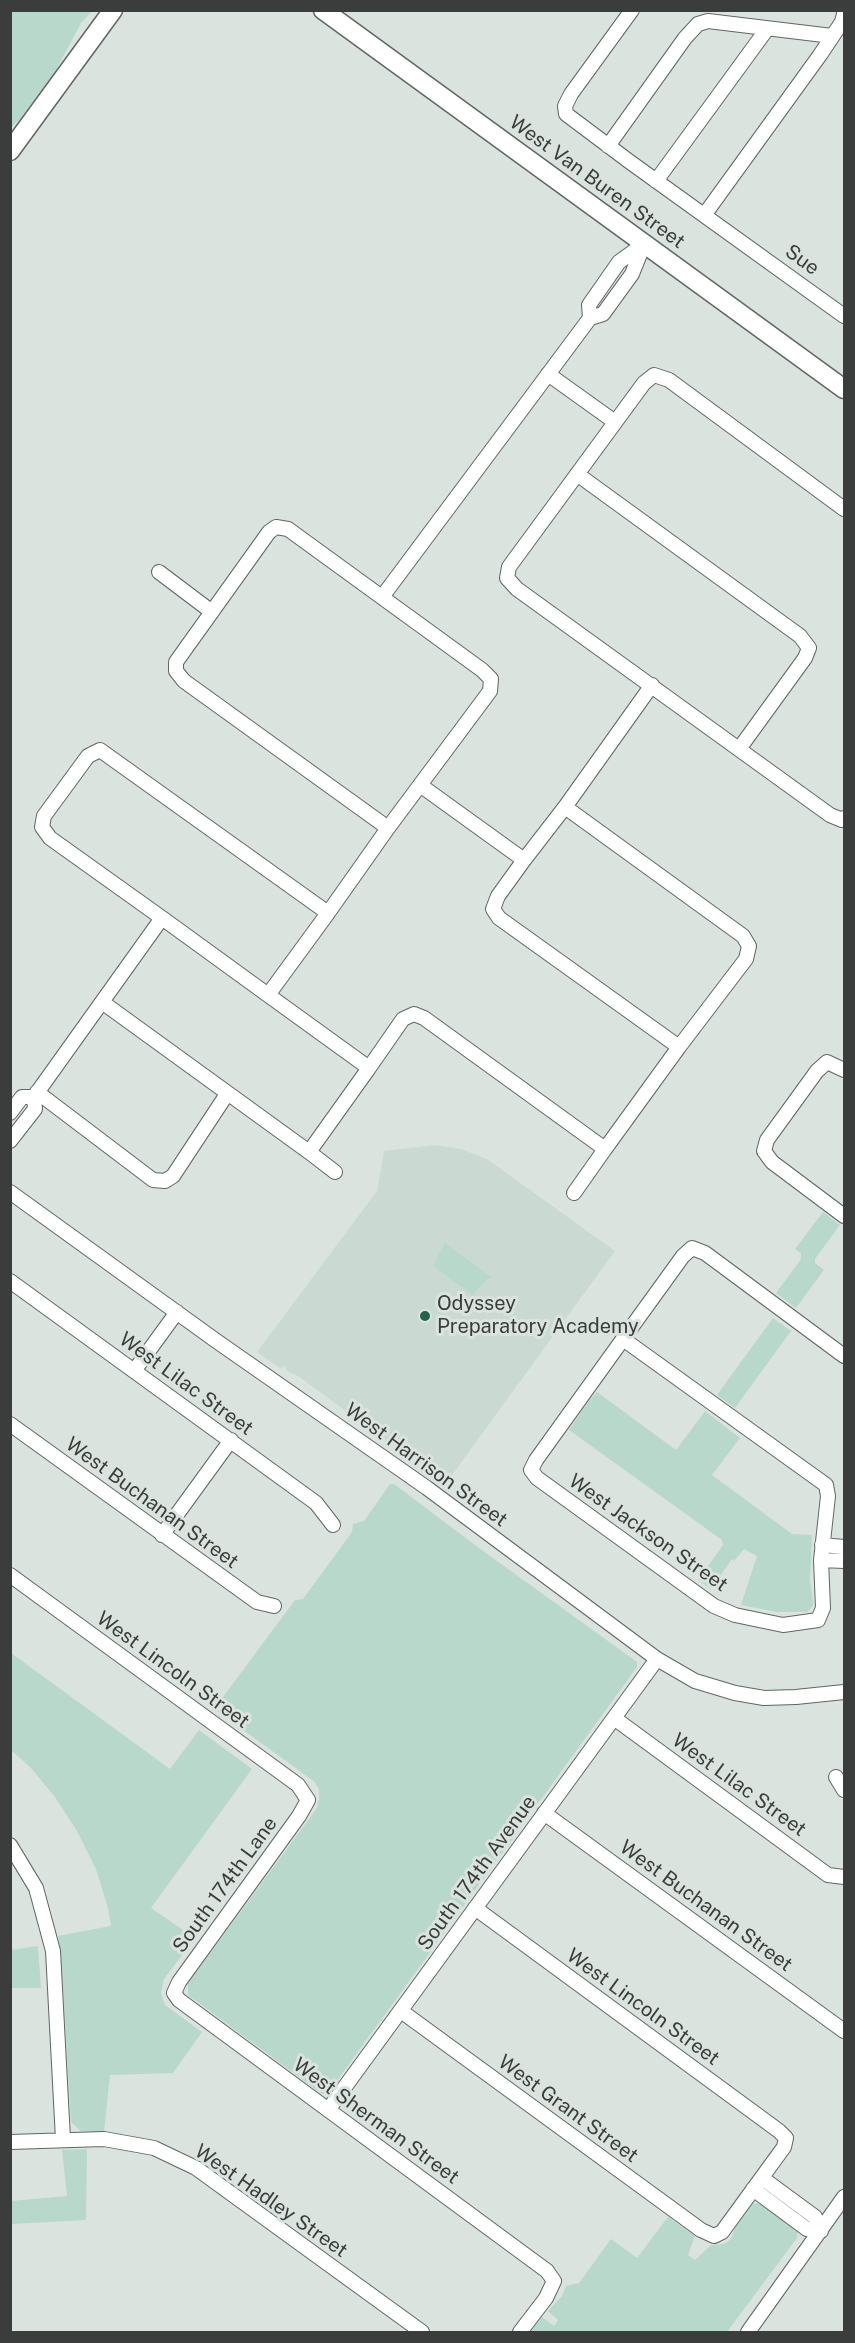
<!DOCTYPE html>
<style>
body{margin:0}
#map{position:relative;width:855px;height:2343px;overflow:hidden;background:#dbe3df;font-family:"Public Sans",sans-serif}
canvas{display:block}
.frame{position:absolute;inset:0;border:12px solid #3a3d3c;pointer-events:none}
</style>
<div id="map">
<canvas width="855" height="2343"></canvas>
<div class="frame"></div>
</div>
<script>
const ctx = document.querySelector('canvas').getContext('2d');
ctx.lineJoin = 'round';
function fill(path, color) {
  ctx.fillStyle = color;
  ctx.fill(path, 'evenodd');
}
function shape(rows) {
  const path = new Path2D();
  for (const r of rows) {
    path.moveTo(r[0], r[1]);
    for (let i = 2; i < r.length; i += 2) path.lineTo(r[i], r[i + 1]);
  }
  return path;
}
function trace(path, color, width, dash) {
  ctx.strokeStyle = color;
  ctx.lineWidth = width;
  ctx.lineCap = dash ? 'butt' : 'round';
  ctx.setLineDash(dash || []);
  ctx.stroke(path);
}
function drawText(font, color, halo, rows, align = 'center') {
  ctx.font = font + ' "Public Sans",sans-serif';
  ctx.lineWidth = 6;
  ctx.setLineDash([]);
  ctx.textBaseline = 'middle';
  ctx.strokeStyle = halo;
  ctx.fillStyle = color;
  for (const [text, x, y, turn = 0] of rows) {
    ctx.save();
    ctx.translate(x, y);
    ctx.rotate((+turn || 0) * Math.PI / 180);
    ctx.textAlign = isNaN(turn) ? turn : align;
    if (halo) ctx.strokeText(text, 0, 0);
    ctx.fillText(text, 0, 0);
    ctx.restore();
  }
}
fill(shape([
 [435,1145,461,1149,487,1159,615,1251,447,1482,441,1477,438,1483,427,1475,429,1471,422,1470,404,1457,401,1451,358,1420,298,1376,287,1371,285,1366,280,1368,257,1352,377,1191,384,1151]
]), '#cadad3');
fill(shape([
 [11,10,92,11,81,23,56,70,19,120,11,128],
 [823,1212,840,1225,815,1259,815,1263,824,1270,796,1308,776,1293,801,1259,801,1253,795,1249],
 [445,1243,491,1277,480,1286,473,1295,433,1266],
 [773,1318,791,1331,735,1408,717,1395],
 [597,1392,676,1450,705,1411,740,1438,712,1475,792,1534,812,1535,810,1580,813,1602,813,1606,807,1612,777,1612,741,1605,757,1556,744,1549,734,1561,732,1559,711,1589,698,1580,723,1545,722,1540,569,1430,587,1403],
 [390,1484,394,1484,479,1548,637,1662,637,1667,328,2093,322,2094,188,1995,188,1983,317,1808,319,1798,319,1790,315,1782,214,1709,295,1600,303,1599,352,1532,353,1524,364,1521],
 [11,1653,170,1769,199,1730,252,1769,151,1908,195,1938,164,1979,161,1993,165,2005,202,2032,173,2073,110,2075,104,2132,81,2131,71,2122,62,1971,58,1936,111,1926,108,1908,96,1869,77,1831,55,1797,30,1767,11,1750],
 [38,1946,41,1988,11,1988,11,1950],
 [87,2149,86,2220,11,2224,11,2201,67,2196,62,2150],
 [751,2203,761,2204,791,2226,798,2228,797,2238,727,2332,528,2332,542,2317,554,2326,558,2320,548,2311,562,2296,566,2286,579,2283,611,2239,637,2258,668,2217,695,2236,688,2255,695,2260,711,2245,724,2244,730,2240,733,2235,734,2226]
]), '#b8d8cb');
const minor = shape([
 [632,10,571,94,565,106,566,114,630,162,844,316],
 [608,146,685,38,698,24,708,21,832,36],
 [656,181,767,29],
 [705,214,820,55,842,22,844,14],
 [590,318,589,305,619,262,644,244],
 [548,374,615,422],
 [577,474,800,636,809,648,805,658,739,749],
 [844,509,669,380,654,375,644,383,509,567,507,578,517,589,830,815,842,820,844,818],
 [159,572,212,612],
 [382,597,590,318,603,314,632,274,644,244],
 [420,785,524,860,498,896,493,909,499,918,679,1047,605,1149],
 [565,807,652,685],
 [524,860,565,807,743,936,749,946,746,959,679,1047],
 [328,913,388,828,184,681,176,671,176,662,269,532,276,527,288,529,482,670,491,679,490,691,388,828],
 [268,995,369,1068,403,1019,414,1014,424,1018,605,1149,574,1193],
 [102,1002,309,1152,369,1068],
 [844,1070,827,1062,817,1071,767,1140,764,1151,772,1162,844,1216],
 [37,1092,153,1180,165,1181,173,1176,227,1094],
 [10,1113,22,1097,34,1097],
 [10,1141,35,1109,34,1097,162,918,50,838,42,827,44,816,88,756,100,750,328,913,268,995,162,918],
 [309,1152,335,1172],
 [10,1192,215,1340,427,1488,657,1659,695,1681,735,1693,764,1698,796,1697,844,1692],
 [10,1281,316,1503,333,1525],
 [623,1339,826,1485,828,1496,821,1560,823,1608,818,1620,783,1625,735,1615,714,1606,537,1478,531,1470,536,1460,623,1339,683,1256,692,1248,705,1253,844,1356],
 [134,1371,177,1312],
 [10,1424,257,1602,274,1606],
 [162,1535,231,1440],
 [822,1545,844,1547],
 [821,1560,844,1561],
 [10,1575,298,1785,308,1800,299,1816,179,1982,174,1993,179,2000,547,2271,554,2281,546,2298,520,2332],
 [614,1718,828,1875,844,1877],
 [836,1777,844,1790],
 [544,1813,844,2031],
 [10,1845,36,1888,53,1951,63,2139],
 [401,2011,701,2230,714,2236,722,2232,784,2147,786,2138,779,2131,475,1908],
 [328,2110,657,1659],
 [10,2142,104,2139,154,2148,196,2168,422,2332],
 [753,2189,807,2229,821,2231,815,2217,762,2178],
 [748,2332,844,2197]
]);
const major = shape([
 [323,10,844,389],
 [10,151,113,10]
]);
trace(minor, '#606663', 16);
trace(major, '#606663', 21);
trace(minor, '#fff', 14);
trace(major, '#fff', 18);
for (const [x, y, r, color] of [
 [425,1316,6,"#24624e"]
]) {
  const dot = new Path2D();
  dot.arc(x, y, r, 0, 2 * Math.PI);
  ctx.fillStyle = color;
  ctx.fill(dot);
  trace(dot, '#dbe3df', 2);
}
drawText('20px', '#3a3d3c', '#dbe3df', [
 ["West Van Buren Street",597,182,36],
 ["Sue",802,260,36],
 ["West Lilac Street",186,1384,36],
 ["West Harrison Street",426,1465,36],
 ["West Buchanan Street",152,1503,36],
 ["West Jackson Street",648,1533,35],
 ["West Lincoln Street",173,1670,36],
 ["West Lilac Street",739,1785,36],
 ["South 174th Avenue",477,1873,-54],
 ["South 174th Lane",225,1885,-54],
 ["West Buchanan Street",706,1906,36],
 ["West Lincoln Street",643,2007,36],
 ["West Grant Street",568,2109,36],
 ["West Sherman Street",376,2121,36],
 ["West Hadley Street",271,2201,35]
]);
drawText('20px', '#3a3d3c', '#dbe3df', [
 ["Odyssey",437,1304],
 ["Preparatory Academy",437,1327]
], 'left');
</script>
